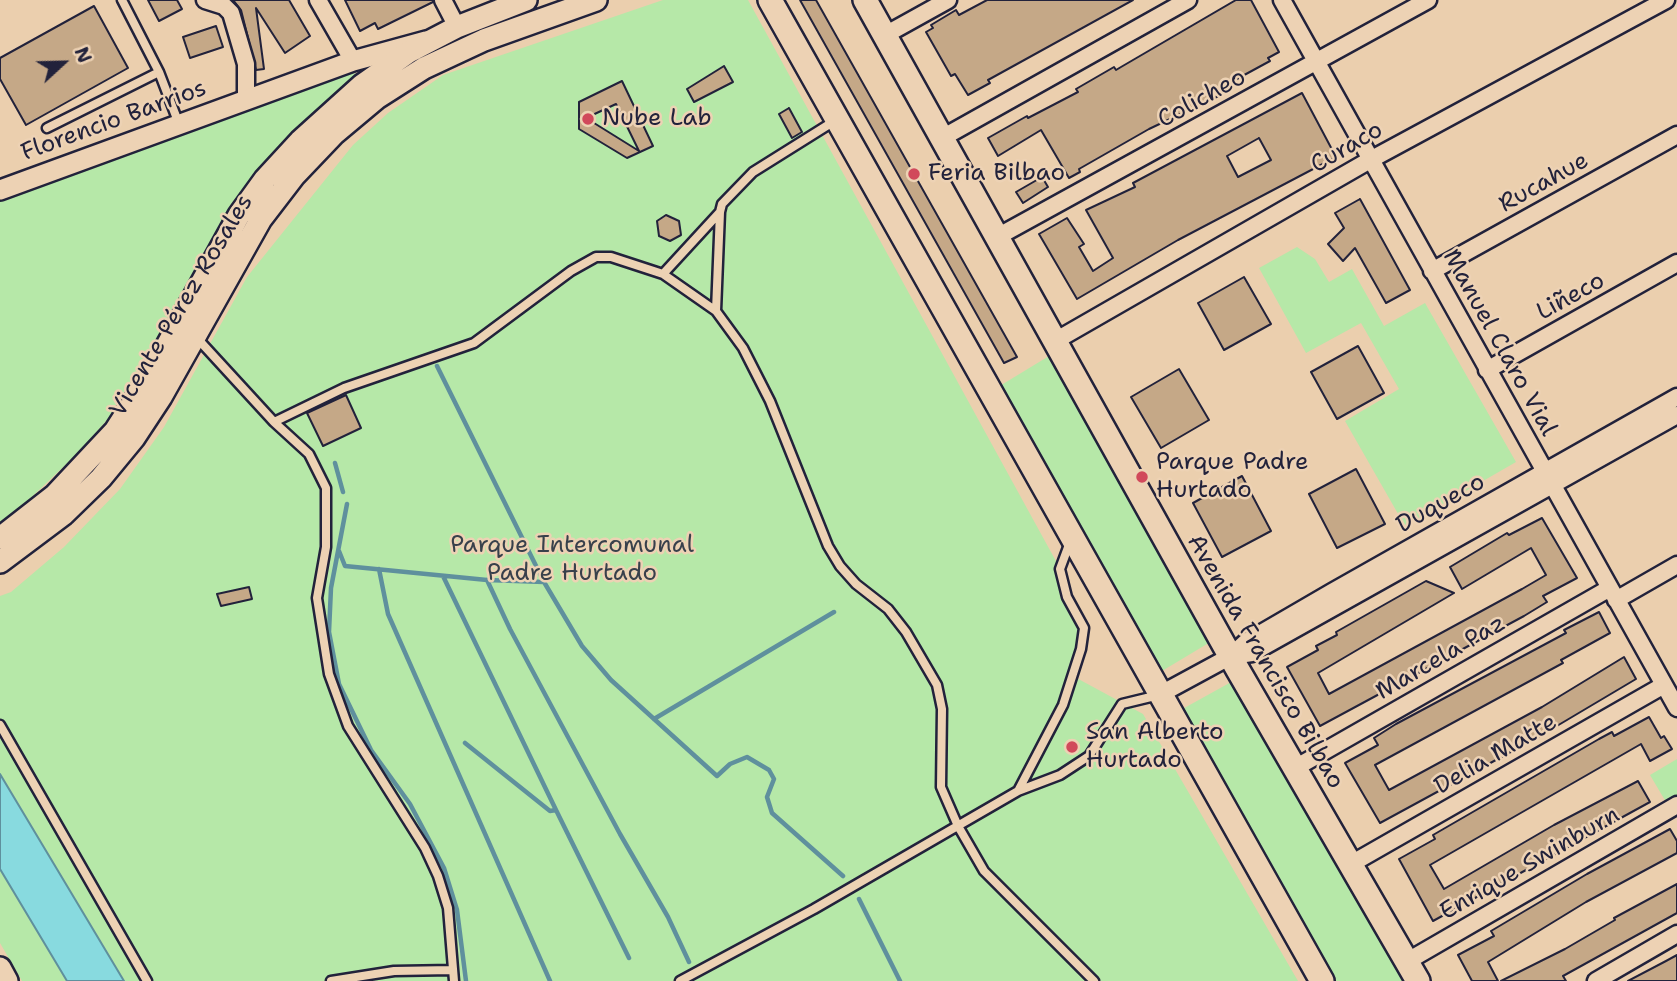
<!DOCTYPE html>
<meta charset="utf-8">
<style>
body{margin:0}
#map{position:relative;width:1677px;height:981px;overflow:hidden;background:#ebcfae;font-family:"Shantell Sans",sans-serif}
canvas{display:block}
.north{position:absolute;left:28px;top:28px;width:70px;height:70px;-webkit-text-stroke:5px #edd2b4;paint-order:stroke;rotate:68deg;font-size:19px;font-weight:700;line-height:28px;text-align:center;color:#22223b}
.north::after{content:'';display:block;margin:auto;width:24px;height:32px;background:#22223b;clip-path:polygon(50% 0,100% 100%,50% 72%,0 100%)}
</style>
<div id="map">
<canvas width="1677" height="981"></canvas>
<div class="north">N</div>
</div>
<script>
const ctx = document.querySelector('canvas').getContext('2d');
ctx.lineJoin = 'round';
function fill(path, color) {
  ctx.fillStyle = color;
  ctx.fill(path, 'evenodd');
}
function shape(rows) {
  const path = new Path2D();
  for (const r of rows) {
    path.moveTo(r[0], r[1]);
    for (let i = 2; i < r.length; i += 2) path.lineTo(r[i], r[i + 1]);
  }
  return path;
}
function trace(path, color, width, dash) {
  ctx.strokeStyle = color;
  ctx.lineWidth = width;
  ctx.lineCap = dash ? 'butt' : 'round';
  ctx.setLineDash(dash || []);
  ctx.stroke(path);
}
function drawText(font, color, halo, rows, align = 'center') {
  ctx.font = font + ' "Shantell Sans",sans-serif';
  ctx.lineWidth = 5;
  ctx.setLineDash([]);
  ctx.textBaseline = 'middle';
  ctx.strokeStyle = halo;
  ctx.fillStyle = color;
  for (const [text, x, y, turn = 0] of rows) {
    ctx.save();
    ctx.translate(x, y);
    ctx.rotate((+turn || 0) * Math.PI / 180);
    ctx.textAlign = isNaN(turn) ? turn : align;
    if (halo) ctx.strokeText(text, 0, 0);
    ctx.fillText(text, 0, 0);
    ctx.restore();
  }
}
fill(shape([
 [663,0,748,0,1057,563,1057,576,1079,629,1071,675,1143,714,1298,981,124,981,0,774,0,596,11,592,64,547,120,489,164,427,247,277,353,145,388,113,443,75],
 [346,72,358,74,320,109,128,396,79,452,18,510,0,523,0,198],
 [1297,247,1315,259,1329,282,1352,269,1384,326,1425,303,1516,462,1405,526,1345,421,1399,389,1361,323,1306,353,1259,268],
 [1049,356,1212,641,1157,674,998,387],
 [1233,681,1405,981,1332,981,1177,712],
 [1677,759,1677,796,1666,802,1650,775],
 [0,869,67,981,22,981,0,943]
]), '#b6e8a8');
const water = shape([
 [0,774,124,981,67,981,0,869,0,774]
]);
fill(water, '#88dadf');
trace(water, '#5f909d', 2);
trace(shape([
 [437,366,544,582,582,646,611,680,717,776,730,764,747,757,769,770,774,779,767,797,772,813,843,876],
 [335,463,343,492],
 [347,504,331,588,329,632,339,684,371,750,410,804,444,868,457,910,466,981],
 [339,551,345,566,487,580,544,582],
 [379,569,388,614,550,981],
 [443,576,556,810],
 [487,580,510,629,620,834,668,917,689,962],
 [654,719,834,612],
 [465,743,550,811,556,810,629,958],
 [859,899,900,981]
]), '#5f909d', 4.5);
const building = shape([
 [148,0,177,0,182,9,159,21,148,0],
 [233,0,289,0,310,36,285,53,256,8,264,69,256,70,241,10,233,0],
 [345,0,433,0,433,2,378,29,375,23,360,31,345,0],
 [800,0,816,0,1017,357,1004,363,800,0],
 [987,0,1133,0,988,80,990,83,968,95,955,74,951,76,926,32,933,28,931,25,956,10,959,15,987,0],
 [1236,0,1251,0,1279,52,1268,58,1270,61,1224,86,1227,92,1149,129,1079,169,1080,172,1069,178,1041,130,998,156,988,138,1027,116,1028,118,1078,92,1076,89,1114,67,1116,70,1121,67,1236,0],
 [94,6,128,68,26,125,0,79,0,58,94,6],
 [216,26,223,47,190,58,183,37,216,26],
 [724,66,733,82,694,102,687,89,724,66],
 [622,81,653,146,627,158,579,129,579,102,622,81],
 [616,104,639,151,586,118,616,104],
 [1302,93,1336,157,1178,240,1077,299,1039,234,1067,218,1084,244,1079,247,1093,271,1113,258,1086,210,1135,187,1133,183,1302,93],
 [1259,138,1271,160,1238,177,1227,156,1259,138],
 [789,108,802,132,792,138,779,114,789,108],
 [1042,177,1048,187,1023,203,1016,192,1042,177],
 [1360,199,1410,290,1386,303,1355,248,1343,261,1328,244,1344,228,1335,213,1360,199],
 [666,215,679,221,681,235,670,241,659,236,657,221,666,215],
 [1244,277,1271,324,1224,350,1198,303,1244,277],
 [1358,346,1384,393,1337,419,1311,372,1358,346],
 [1179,369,1209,420,1161,448,1131,397,1179,369],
 [346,395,361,428,323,446,307,413,346,395],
 [1356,469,1385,524,1337,548,1309,494,1356,469],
 [1242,476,1271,531,1222,557,1193,503,1242,476],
 [1542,518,1577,578,1543,596,1547,602,1524,616,1320,726,1287,667,1318,650,1316,646,1337,635,1336,632,1426,581,1454,593,1318,673,1329,694,1522,589,1546,575,1531,548,1462,589,1450,567,1507,533,1509,535,1542,518],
 [249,587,252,599,221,606,217,594,249,587],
 [1599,612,1610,633,1561,660,1563,663,1375,765,1389,790,1542,707,1624,657,1636,679,1540,736,1380,823,1345,763,1378,745,1374,738,1396,724,1566,633,1564,630,1599,612],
 [1649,717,1661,738,1664,736,1672,749,1650,761,1641,744,1430,865,1444,889,1554,825,1638,781,1650,802,1433,921,1399,859,1435,839,1433,835,1599,739,1612,732,1614,736,1649,717],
 [1670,829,1677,841,1677,853,1586,902,1488,962,1498,981,1472,981,1458,955,1494,936,1491,931,1587,874,1670,829],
 [1677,884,1677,913,1563,976,1566,981,1501,981,1565,949,1615,920,1614,918,1677,884],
 [1677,955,1677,981,1628,981,1666,961,1677,955]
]);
fill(building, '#c5a887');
trace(building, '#22223b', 2);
const service = shape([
 [122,0,159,72,179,124],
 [47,128,159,72],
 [720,212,722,204,753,172,836,120],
 [663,274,716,311],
 [196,337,274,422],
 [0,725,147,981],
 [1018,791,1063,705,1081,649,1084,628,1067,597,1060,569,1070,542],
 [331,981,394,971,452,970],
 [454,981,448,908,438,876,425,848,348,726,329,674,317,598,326,547,326,488,309,454,274,422,344,388,474,343,571,271,596,257,611,257,663,274,720,212,716,311,743,348,770,401,828,546,840,566,856,584,888,609,906,632,937,685,942,709,941,787,958,826,984,871,1094,981],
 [680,981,814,909,1018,791,1060,775,1089,756,1122,704,1159,695]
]);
const minor = shape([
 [205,0,224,6,231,13,246,64,246,101],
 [318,0,353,61],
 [443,0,457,27],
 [1282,0,1677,708],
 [885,35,948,0],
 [942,138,1188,0],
 [997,237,1428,0],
 [1432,271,1677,135],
 [1055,341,1370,160,1666,0],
 [1487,370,1677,263],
 [1616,600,1677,565],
 [1231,656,1252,653,1677,415],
 [1159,695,1231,656,1246,642,1332,592,1677,397],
 [1295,768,1610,588],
 [1351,864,1664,685],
 [1406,962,1677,805],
 [1596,981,1677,934]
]);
const tertiary = shape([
 [0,190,353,61,426,41]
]);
const secondary = shape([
 [0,538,55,495,115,431,149,378,239,215,265,179,300,141,362,85,409,52,457,27,526,0],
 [0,562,64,514,101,478,134,438,161,397,261,219,294,176,334,134,377,98,424,68,484,40,596,0],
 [0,968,7,981]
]);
const primary = shape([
 [770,0,1322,981],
 [865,0,1238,670,1418,981]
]);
trace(service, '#22223b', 13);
trace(minor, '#22223b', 21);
trace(tertiary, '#22223b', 24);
trace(secondary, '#22223b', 26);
trace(primary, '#22223b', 28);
trace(service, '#edd2b4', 8);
trace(minor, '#edd2b4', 16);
trace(tertiary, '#edd2b4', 19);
trace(secondary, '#edd2b4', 21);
trace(primary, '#edd2b4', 23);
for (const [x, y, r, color] of [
 [588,119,7,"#d1495b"],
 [914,174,7,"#d1495b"],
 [1142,477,7,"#d1495b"],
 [1072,747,7,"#d1495b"]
]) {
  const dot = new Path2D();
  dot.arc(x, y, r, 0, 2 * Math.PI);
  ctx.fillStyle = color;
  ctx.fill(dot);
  trace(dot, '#edd2b4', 2.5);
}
drawText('24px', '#22223b', '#edd2b4', [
 ["Colicheo",1202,99,-29],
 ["Florencio Barrios",114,121,-20],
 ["Curaco",1347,148,-30],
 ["Rucahue",1544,183,-29],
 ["Liñeco",1571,297,-29],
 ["Vicente Pérez Rosales",182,306,-59],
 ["Manuel Claro Vial",1499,343,61],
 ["Duqueco",1441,504,-29],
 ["Marcela Paz",1441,658,-30],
 ["Avenida Francisco Bilbao",1265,662,60],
 ["Delia Matte",1496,755,-30],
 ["Enrique Swinburn",1530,864,-30]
]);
drawText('24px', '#22223b', '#edd2b4', [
 ["Nube Lab",602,119],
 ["Feria Bilbao",928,174],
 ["Parque Padre",1156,463],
 ["Hurtado",1156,491],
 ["San Alberto",1086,733],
 ["Hurtado",1086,761]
], 'left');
drawText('24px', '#38404b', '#edd2b4', [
 ["Parque Intercomunal",572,546],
 ["Padre Hurtado",572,574]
]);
</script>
